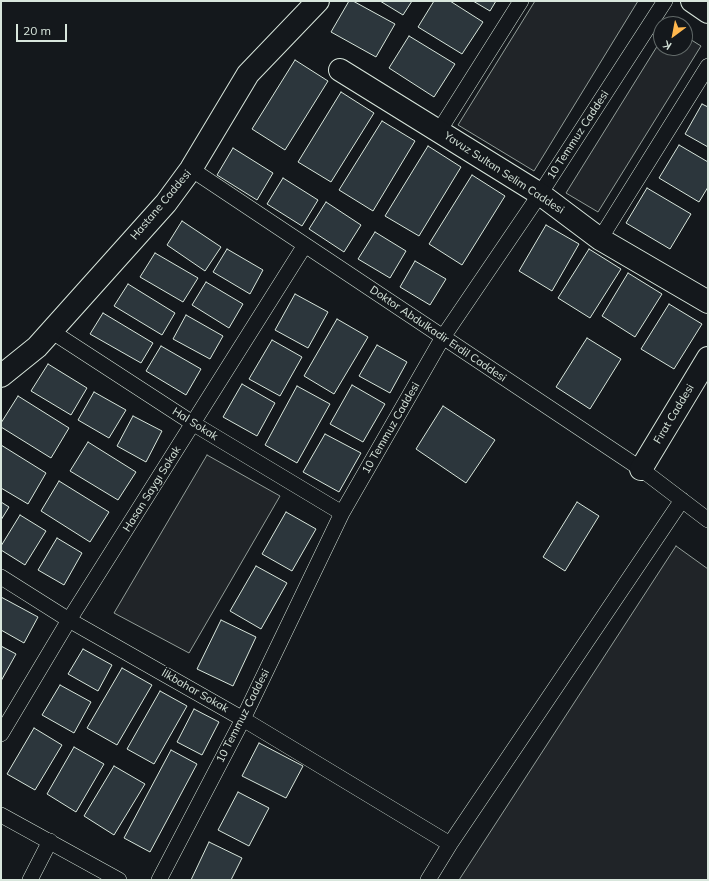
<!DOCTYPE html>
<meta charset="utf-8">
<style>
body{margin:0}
#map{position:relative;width:709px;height:881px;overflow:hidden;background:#14181c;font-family:Mulish,sans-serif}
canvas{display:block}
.frame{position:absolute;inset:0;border:2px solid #d8e6dc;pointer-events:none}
.north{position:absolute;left:653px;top:16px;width:40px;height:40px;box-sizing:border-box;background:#14181c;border:1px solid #626a69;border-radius:50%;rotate:212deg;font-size:11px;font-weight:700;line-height:16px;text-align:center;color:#d8e6dc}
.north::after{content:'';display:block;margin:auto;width:14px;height:18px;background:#ffb74d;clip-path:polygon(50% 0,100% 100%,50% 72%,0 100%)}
.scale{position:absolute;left:16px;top:24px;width:51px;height:18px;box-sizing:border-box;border:2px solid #d8e6dc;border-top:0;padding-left:5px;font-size:12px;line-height:14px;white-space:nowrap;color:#d8e6dc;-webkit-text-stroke:3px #14181c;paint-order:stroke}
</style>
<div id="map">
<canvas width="709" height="881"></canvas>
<div class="frame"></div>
<div class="north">K</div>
<div class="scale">20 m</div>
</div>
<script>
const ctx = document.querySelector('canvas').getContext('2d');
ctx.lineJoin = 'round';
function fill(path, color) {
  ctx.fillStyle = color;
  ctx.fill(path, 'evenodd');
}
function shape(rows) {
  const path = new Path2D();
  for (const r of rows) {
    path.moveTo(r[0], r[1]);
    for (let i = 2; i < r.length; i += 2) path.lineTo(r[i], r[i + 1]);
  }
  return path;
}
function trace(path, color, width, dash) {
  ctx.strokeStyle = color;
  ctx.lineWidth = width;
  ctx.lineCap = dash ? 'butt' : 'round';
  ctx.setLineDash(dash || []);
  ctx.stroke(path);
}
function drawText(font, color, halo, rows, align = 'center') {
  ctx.font = font + ' Mulish,sans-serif';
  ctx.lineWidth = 3;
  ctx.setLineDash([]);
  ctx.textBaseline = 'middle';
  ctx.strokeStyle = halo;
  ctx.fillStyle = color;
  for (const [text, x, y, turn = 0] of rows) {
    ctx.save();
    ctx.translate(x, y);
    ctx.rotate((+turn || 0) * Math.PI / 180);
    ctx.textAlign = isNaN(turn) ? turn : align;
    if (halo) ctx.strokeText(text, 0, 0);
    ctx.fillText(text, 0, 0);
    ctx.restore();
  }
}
const green = shape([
 [535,1,638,1,534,171,458,125,535,1],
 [685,36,701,46,598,212,566,193,661,40,661,48,685,48,685,36],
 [207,455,280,496,189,653,114,613,207,455],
 [676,546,708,569,708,880,459,880,676,546]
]);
fill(green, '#202428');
trace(green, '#939e99', 1);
const building = shape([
 [349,1,353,1,395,24,376,57,331,32,349,1],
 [380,1,412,1,403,15,380,1],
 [434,1,450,1,483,22,462,54,418,27,434,1],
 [473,1,496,1,490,11,473,1],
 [409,36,455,64,434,97,389,68,409,36],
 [295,60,328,81,285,150,252,129,295,60],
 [341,92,374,113,331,182,298,162,341,92],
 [702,104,708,107,708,147,685,134,702,104],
 [382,121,415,141,373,211,339,190,382,121],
 [679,145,708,162,708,187,699,202,659,178,679,145],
 [428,146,461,167,419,236,385,216,428,146],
 [233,148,273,173,257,200,217,175,233,148],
 [472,175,505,196,462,265,429,244,472,175],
 [283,178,318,200,302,226,267,204,283,178],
 [647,188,691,214,670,249,626,223,647,188],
 [326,202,361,225,344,252,309,229,326,202],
 [182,221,221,247,205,271,167,245,182,221],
 [546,225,579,244,552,291,519,271,546,225],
 [375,232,406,251,390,278,358,259,375,232],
 [227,249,263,270,250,294,213,272,227,249],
 [589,249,621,269,590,318,558,298,589,249],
 [155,253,198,278,183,302,140,277,155,253],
 [415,261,446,279,430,305,400,287,415,261],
 [628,273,662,294,635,337,602,316,628,273],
 [206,282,243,304,229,328,192,305,206,282],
 [128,284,175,313,162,335,114,306,128,284],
 [295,294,328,312,308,348,275,330,295,294],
 [669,304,702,324,674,369,641,349,669,304],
 [103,313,153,343,141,363,90,334,103,313],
 [186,315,223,336,210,359,173,339,186,315],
 [337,319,368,337,334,394,304,376,337,319],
 [587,338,621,359,590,409,556,387,587,338],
 [272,340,302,357,280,396,249,379,272,340],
 [377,345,407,362,390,393,359,376,377,345],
 [161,346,201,369,186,395,146,371,161,346],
 [48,364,87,388,71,415,31,391,48,364],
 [242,384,275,403,257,436,223,417,242,384],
 [352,385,385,404,363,442,330,424,352,385],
 [297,386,330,404,297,463,265,445,297,386],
 [94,392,126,410,109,438,78,420,94,392],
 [18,396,69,428,51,458,1,427,1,423,18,396],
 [443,406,495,440,466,483,416,449,443,406],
 [133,416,162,431,146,462,117,446,133,416],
 [325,434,361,453,339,492,303,472,325,434],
 [88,442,136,472,118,500,70,471,88,442],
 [1,445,46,473,28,504,1,488,1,445],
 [59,481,109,512,90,542,41,511,59,481],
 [1,502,9,507,1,520,1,502],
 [577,502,599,516,565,571,543,557,577,502],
 [286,512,316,529,292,571,262,554,286,512],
 [20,515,46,531,25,565,1,550,1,546,20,515],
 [57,538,82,553,64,585,38,570,57,538],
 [256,566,287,583,261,629,230,611,256,566],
 [1,597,38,617,24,643,1,630,1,597],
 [221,620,256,637,233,686,197,669,221,620],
 [1,646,16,654,1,681,1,646],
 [83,649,112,665,98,691,68,674,83,649],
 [122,668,152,685,117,745,87,728,122,668],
 [60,685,91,702,74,733,42,715,60,685],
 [160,691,187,706,154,764,127,749,160,691],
 [194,709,219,722,202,755,177,742,194,709],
 [34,728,62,745,35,790,7,774,34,728],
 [259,743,303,766,286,798,242,776,259,743],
 [74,747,104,764,76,812,47,794,74,747],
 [171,750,197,764,150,852,124,838,171,750],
 [114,766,145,784,114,835,84,816,114,766],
 [238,792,269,808,249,846,218,830,238,792],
 [209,842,242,858,231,880,191,880,209,842]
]);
fill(building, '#2c363c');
trace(building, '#d8e6dc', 1);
const street = shape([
 [439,131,521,1],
 [191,169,641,469,708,520],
 [600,239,708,66],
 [51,331,194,424,342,513],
 [1,577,69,620,243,719,450,844],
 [1,734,69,620,305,245],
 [1,815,119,880],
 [30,880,50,841],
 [159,880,243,719,342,513,443,337,540,194,665,1],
 [428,880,450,844,682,500]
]);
const secondary = shape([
 [692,1,708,12],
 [340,70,540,194,600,239,708,302],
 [1,376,37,347,166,203,191,169,248,74,318,1],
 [641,469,708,358]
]);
trace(street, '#d8e6dc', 16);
trace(secondary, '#d8e6dc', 24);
trace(street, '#14181c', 15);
trace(secondary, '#14181c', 22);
drawText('11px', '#d8e6dc', '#14181c', [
 ["10 Temmuz Caddesi",578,135,-57],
 ["Yavuz Sultan Selim Caddesi",504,173,33],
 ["Hastane Caddesi",161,205,-50],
 ["Doktor Abdulkadir Erdil Caddesi",438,334,34],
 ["Fırat Caddesi",674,414,-59],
 ["Hal Sokak",195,424,32],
 ["10 Temmuz Caddesi",391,428,-60],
 ["Hasan Saygı Sokak",152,489,-58],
 ["İlkbahar Sokak",195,691,30],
 ["10 Temmuz Caddesi",243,716,-63]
]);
</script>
